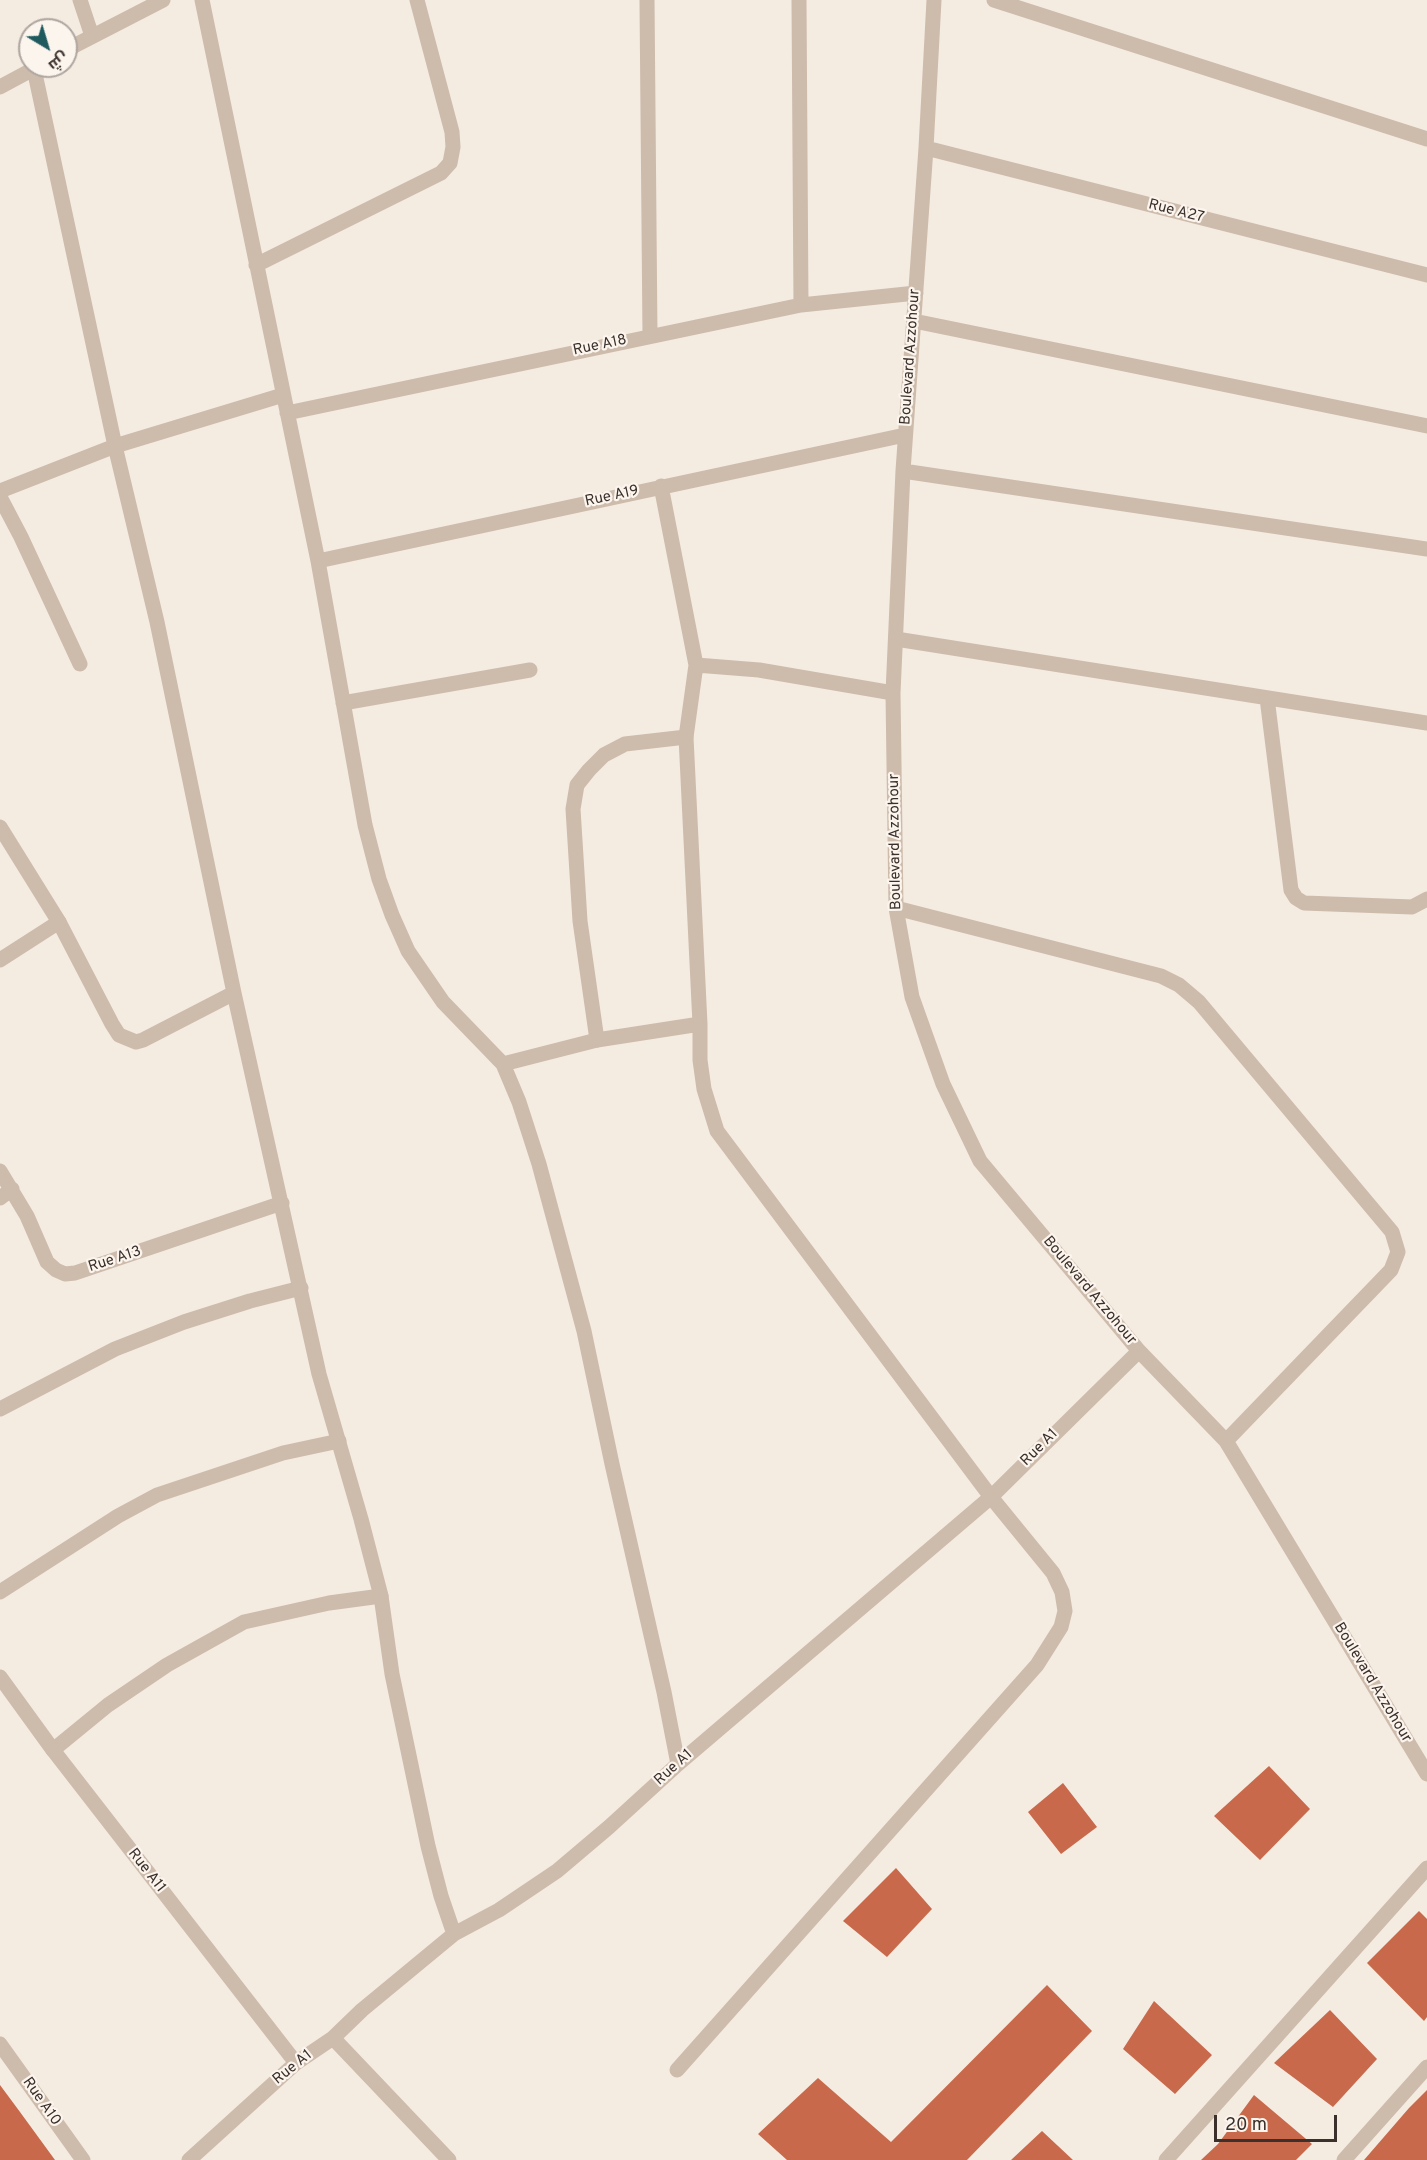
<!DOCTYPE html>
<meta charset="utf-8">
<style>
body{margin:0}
#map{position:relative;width:1427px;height:2160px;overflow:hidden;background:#f4ebe1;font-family:Overpass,Cairo,sans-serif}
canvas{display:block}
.north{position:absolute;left:18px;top:18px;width:60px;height:60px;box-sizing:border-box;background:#fbf5ee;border:2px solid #aea6a0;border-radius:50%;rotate:142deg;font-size:16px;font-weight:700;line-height:24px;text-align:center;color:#3b302b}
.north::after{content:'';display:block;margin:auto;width:21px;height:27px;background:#1f5a5e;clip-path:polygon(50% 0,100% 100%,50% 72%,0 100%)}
.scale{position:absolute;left:1214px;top:2115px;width:123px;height:27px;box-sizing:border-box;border:3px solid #3b302b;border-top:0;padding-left:8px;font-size:18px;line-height:21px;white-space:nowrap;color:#3b302b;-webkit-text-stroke:4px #fbf5ee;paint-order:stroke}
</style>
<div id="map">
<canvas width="1427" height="2160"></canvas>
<div class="north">ش</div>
<div class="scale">20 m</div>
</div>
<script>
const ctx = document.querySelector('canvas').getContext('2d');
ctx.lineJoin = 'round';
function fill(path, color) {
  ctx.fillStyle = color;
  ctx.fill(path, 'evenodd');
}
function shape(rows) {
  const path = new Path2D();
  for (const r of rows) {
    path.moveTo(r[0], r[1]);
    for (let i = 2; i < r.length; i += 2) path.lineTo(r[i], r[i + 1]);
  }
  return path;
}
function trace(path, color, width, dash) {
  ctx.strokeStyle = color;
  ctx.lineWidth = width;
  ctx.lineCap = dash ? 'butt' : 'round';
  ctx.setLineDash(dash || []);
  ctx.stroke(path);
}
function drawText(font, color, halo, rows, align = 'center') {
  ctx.font = font + ' Overpass,sans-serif';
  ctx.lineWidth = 4.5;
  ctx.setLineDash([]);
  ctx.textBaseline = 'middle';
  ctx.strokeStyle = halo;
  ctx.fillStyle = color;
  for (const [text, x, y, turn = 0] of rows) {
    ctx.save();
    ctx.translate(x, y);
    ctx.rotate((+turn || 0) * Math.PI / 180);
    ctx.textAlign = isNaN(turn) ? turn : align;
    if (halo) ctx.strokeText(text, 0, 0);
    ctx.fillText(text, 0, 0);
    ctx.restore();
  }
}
fill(shape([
 [1269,1766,1310,1809,1260,1860,1214,1816],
 [1063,1783,1097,1827,1061,1854,1028,1812],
 [896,1868,932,1909,887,1957,843,1921],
 [1419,1911,1427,1919,1427,2017,1424,2021,1367,1963],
 [1047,1985,1092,2031,967,2160,787,2160,758,2134,818,2078,891,2142],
 [1154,2001,1212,2055,1175,2094,1123,2049],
 [1330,2010,1377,2059,1333,2107,1274,2063],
 [0,2085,20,2112,55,2160,0,2160],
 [1427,2090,1427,2160,1364,2160,1409,2108],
 [1254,2095,1312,2144,1296,2160,1201,2160,1218,2144],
 [1042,2131,1073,2160,1011,2160]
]), '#c8694b');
trace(shape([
 [0,827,59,922],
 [597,1040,580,921,573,809,577,785,589,770,604,755,625,744,686,737],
 [0,1409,115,1349,184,1322,250,1301,301,1288],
 [0,1592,118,1516,157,1495,283,1453,339,1441],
 [53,1750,108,1705,167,1665,244,1622,329,1603,381,1596]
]), '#cdbbac', 15);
trace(shape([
 [80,0,92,36],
 [202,0,318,561,365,825,379,879,392,915,408,951,443,1002,503,1064,519,1102,539,1164,584,1331,612,1464,664,1692,678,1764],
 [647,0,650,336],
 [799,0,801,305],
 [934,0,926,148,903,471,893,693,896,908,912,997,943,1084,980,1161,1139,1351,1226,1441,1427,1774],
 [994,0,1427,139],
 [66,50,163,0],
 [34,69,115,446,157,622,234,993,319,1374,361,1519,381,1596,392,1674,428,1846,441,1896,454,1934],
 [0,87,39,66],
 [926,148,1427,275],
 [256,265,441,173,450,163,453,147,452,132,417,0],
 [914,321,1427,426],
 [287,413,801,305,916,293],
 [903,471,1427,549],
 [661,486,696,665,686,737,700,1024,700,1060,704,1089,717,1131,991,1497,1053,1573,1062,1592,1065,1611,1061,1627,1037,1665,677,2070],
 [0,491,115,446,283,395],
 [0,497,21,537,80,664],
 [318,561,905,435],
 [896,639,1427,723],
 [696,665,759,670,893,693],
 [1267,698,1291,890,1296,898,1304,903,1412,907,1427,899],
 [343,703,530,670],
 [896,908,1161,976,1179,985,1199,1002,1392,1232,1398,1252,1391,1270,1226,1441],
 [0,960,59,922,112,1024,119,1035,136,1042,143,1040,234,993],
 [503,1064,597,1040,700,1024],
 [0,1171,27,1216,47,1262,56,1270,65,1274,75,1273,282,1203],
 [0,1198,12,1189],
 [0,1677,53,1750,296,2063],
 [333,2038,449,2160],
 [0,2044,83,2160],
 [189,2160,296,2063,333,2038,362,2010,454,1934,499,1910,557,1871,609,1827,678,1764,991,1497,1139,1351],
 [1166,2160,1427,1868],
 [1344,2160,1427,2067]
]), '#cdbbac', 15);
drawText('15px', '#3b302b', '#fbf5ee', [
 ["Rue A27",1176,212,14],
 ["Rue A18",600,346,-12],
 ["Boulevard Azzohour",911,357,-86],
 ["Rue A19",612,497,-12],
 ["Boulevard Azzohour",896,842,-91],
 ["Rue A13",115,1260,-18],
 ["Boulevard Azzohour",1089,1291,50],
 ["Rue A1",1040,1448,-45],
 ["Boulevard Azzohour",1372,1683,59],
 ["Rue A1",674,1768,-42],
 ["Rue A11",146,1871,52],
 ["Rue A1",293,2068,-39],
 ["Rue A10",41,2102,55]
]);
</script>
